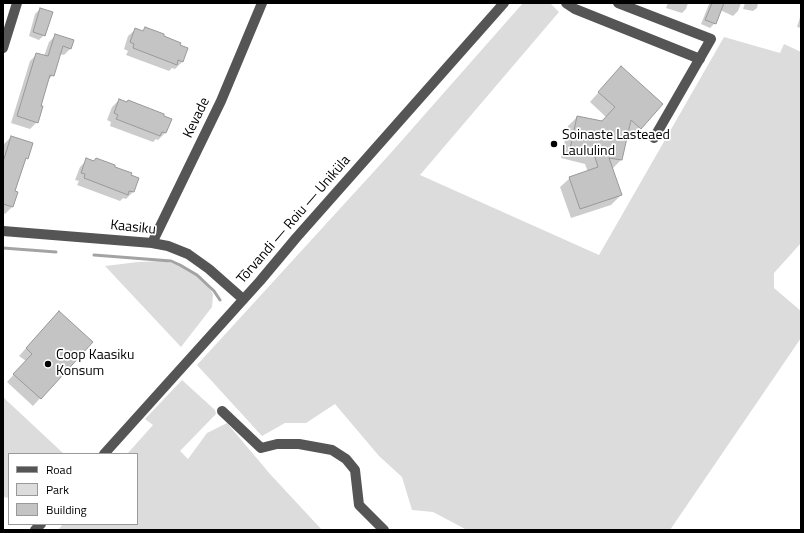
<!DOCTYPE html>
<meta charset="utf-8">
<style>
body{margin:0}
#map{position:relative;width:804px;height:533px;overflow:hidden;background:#fff;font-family:"Titillium Web",sans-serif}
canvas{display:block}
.frame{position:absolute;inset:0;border:4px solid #000;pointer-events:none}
.legend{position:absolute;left:8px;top:453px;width:130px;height:72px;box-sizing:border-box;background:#fff;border:1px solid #999;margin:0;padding:5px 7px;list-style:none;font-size:12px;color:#000}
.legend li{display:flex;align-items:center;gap:8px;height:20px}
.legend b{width:20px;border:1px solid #999}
</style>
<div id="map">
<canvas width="804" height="533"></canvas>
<div class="frame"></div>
<ul class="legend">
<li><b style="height:5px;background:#555"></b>Road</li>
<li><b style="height:11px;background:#dcdcdc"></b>Park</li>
<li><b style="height:11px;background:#c4c4c4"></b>Building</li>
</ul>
</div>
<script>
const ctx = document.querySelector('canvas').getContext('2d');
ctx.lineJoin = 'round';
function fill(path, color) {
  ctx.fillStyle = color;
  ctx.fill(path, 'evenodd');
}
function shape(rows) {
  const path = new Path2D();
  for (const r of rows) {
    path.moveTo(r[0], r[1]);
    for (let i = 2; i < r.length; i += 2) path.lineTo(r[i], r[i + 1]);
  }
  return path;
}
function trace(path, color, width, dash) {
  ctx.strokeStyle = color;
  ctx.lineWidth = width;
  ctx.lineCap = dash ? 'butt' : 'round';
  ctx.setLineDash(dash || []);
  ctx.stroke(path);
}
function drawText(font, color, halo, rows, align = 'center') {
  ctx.font = font + ' "Titillium Web",sans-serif';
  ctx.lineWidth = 3.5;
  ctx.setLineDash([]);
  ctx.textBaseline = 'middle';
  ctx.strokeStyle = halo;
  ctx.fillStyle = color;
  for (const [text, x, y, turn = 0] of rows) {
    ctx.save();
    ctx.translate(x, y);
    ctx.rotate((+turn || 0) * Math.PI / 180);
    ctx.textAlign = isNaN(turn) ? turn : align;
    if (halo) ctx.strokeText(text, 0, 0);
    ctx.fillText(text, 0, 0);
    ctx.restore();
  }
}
fill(shape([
 [523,3,550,3,559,12,420,175,599,255,724,37,780,53,784,44,801,52,801,243,774,273,774,288,801,311,801,338,670,530,467,530,433,512,412,510,402,477,379,456,335,404,306,423,285,423,262,436,197,365,389,155],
 [164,261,185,267,202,277,213,294,212,307,181,347,105,266,138,262],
 [182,380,215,410,216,414,180,451,188,459,207,433,227,423,270,474,322,530,58,530,63,524,137,524,137,454,127,454,153,425,145,419],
 [3,397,64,454,9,454,9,498,3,497]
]), '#dcdcdc');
fill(shape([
 [668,3,688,3,686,9,682,13,666,8],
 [706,3,741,3,738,11,733,16,720,10,715,23,710,28,701,24,709,4],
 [745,3,758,3,757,8,753,11,743,9],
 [40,9,44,35,39,40,29,36,35,14],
 [801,14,801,28,797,27],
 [136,29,142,32,145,29,182,62,175,69,172,68,169,71,126,55,128,51,124,49,128,36],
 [56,35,71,48,64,55,59,54,53,75,48,80,40,107,37,122,30,129,11,123,30,61,37,54,44,56,49,42],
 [612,77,662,104,631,138,627,134,621,160,612,169,621,195,611,205,571,218,560,187,570,178,588,172,585,164,561,158,568,126,577,117,602,122,606,117,590,102],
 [119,100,165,133,158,140,156,139,153,142,110,126,111,122,107,120,112,107],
 [11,137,27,158,23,162,14,191,12,207,5,214,3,213,3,148,4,144],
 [87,160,113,167,138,179,133,192,126,199,123,198,120,201,77,185,79,181,75,180,80,167],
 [52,319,92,342,33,406,7,382,26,361,19,356]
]), '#0003');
trace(shape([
 [3,248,56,252],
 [94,255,171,261,180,265,197,275,214,291,220,300]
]), '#a3a3a3', 3);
const building = shape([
 [712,3,724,3,716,24,705,20,712,3],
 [40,8,53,12,45,36,33,32,40,8],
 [145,27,164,34,164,36,181,43,180,45,188,48,183,62,178,60,177,65,133,48,134,44,130,42,135,28,143,31,145,27],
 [55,34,74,40,71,49,63,46,54,76,50,75,41,106,43,106,38,123,17,116,36,53,48,56,55,34],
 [621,66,663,104,641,129,631,120,622,160,609,158,622,195,580,209,569,177,598,167,594,154,570,149,577,116,602,121,615,107,598,92,621,66],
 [119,99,127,102,128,100,164,114,164,116,172,119,166,133,162,132,160,136,116,119,118,115,114,113,119,99],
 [11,136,33,143,28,159,26,158,15,191,18,192,13,207,3,204,3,162,11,136],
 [86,158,94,161,96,158,115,165,115,167,132,173,131,175,139,178,134,192,129,191,128,195,84,178,85,174,81,173,86,158],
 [59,311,93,342,41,399,13,374,32,354,26,348,59,311]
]);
fill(building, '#c4c4c4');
trace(building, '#999', 1);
trace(shape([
 [566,3,575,9,700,59],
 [618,3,711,39,654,138],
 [3,48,17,3],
 [3,231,152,243,168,246,188,254,209,269,243,299],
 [152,243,221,101,262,3],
 [222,411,261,448,277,444,299,444,332,450,346,459,355,470,359,505,384,530],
 [104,454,260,281,296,238,504,3],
 [35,530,41,524]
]), '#555', 10);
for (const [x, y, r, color] of [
 [554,144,4,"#000"],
 [48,364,4,"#000"]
]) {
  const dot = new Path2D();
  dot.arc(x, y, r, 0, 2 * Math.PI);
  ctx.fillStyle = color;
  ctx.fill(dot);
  trace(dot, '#fff', 1.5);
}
drawText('14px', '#000', '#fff', [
 ["Kevade",197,118,-64],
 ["Tõrvandi — Roiu — Uniküla",294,220,-49],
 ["Kaasiku",133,228,6]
]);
drawText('14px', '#000', '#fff', [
 ["Soinaste Lasteaed",562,136],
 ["Laululind",562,152],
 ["Coop Kaasiku",56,356],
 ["Konsum",56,372]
], 'left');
</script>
